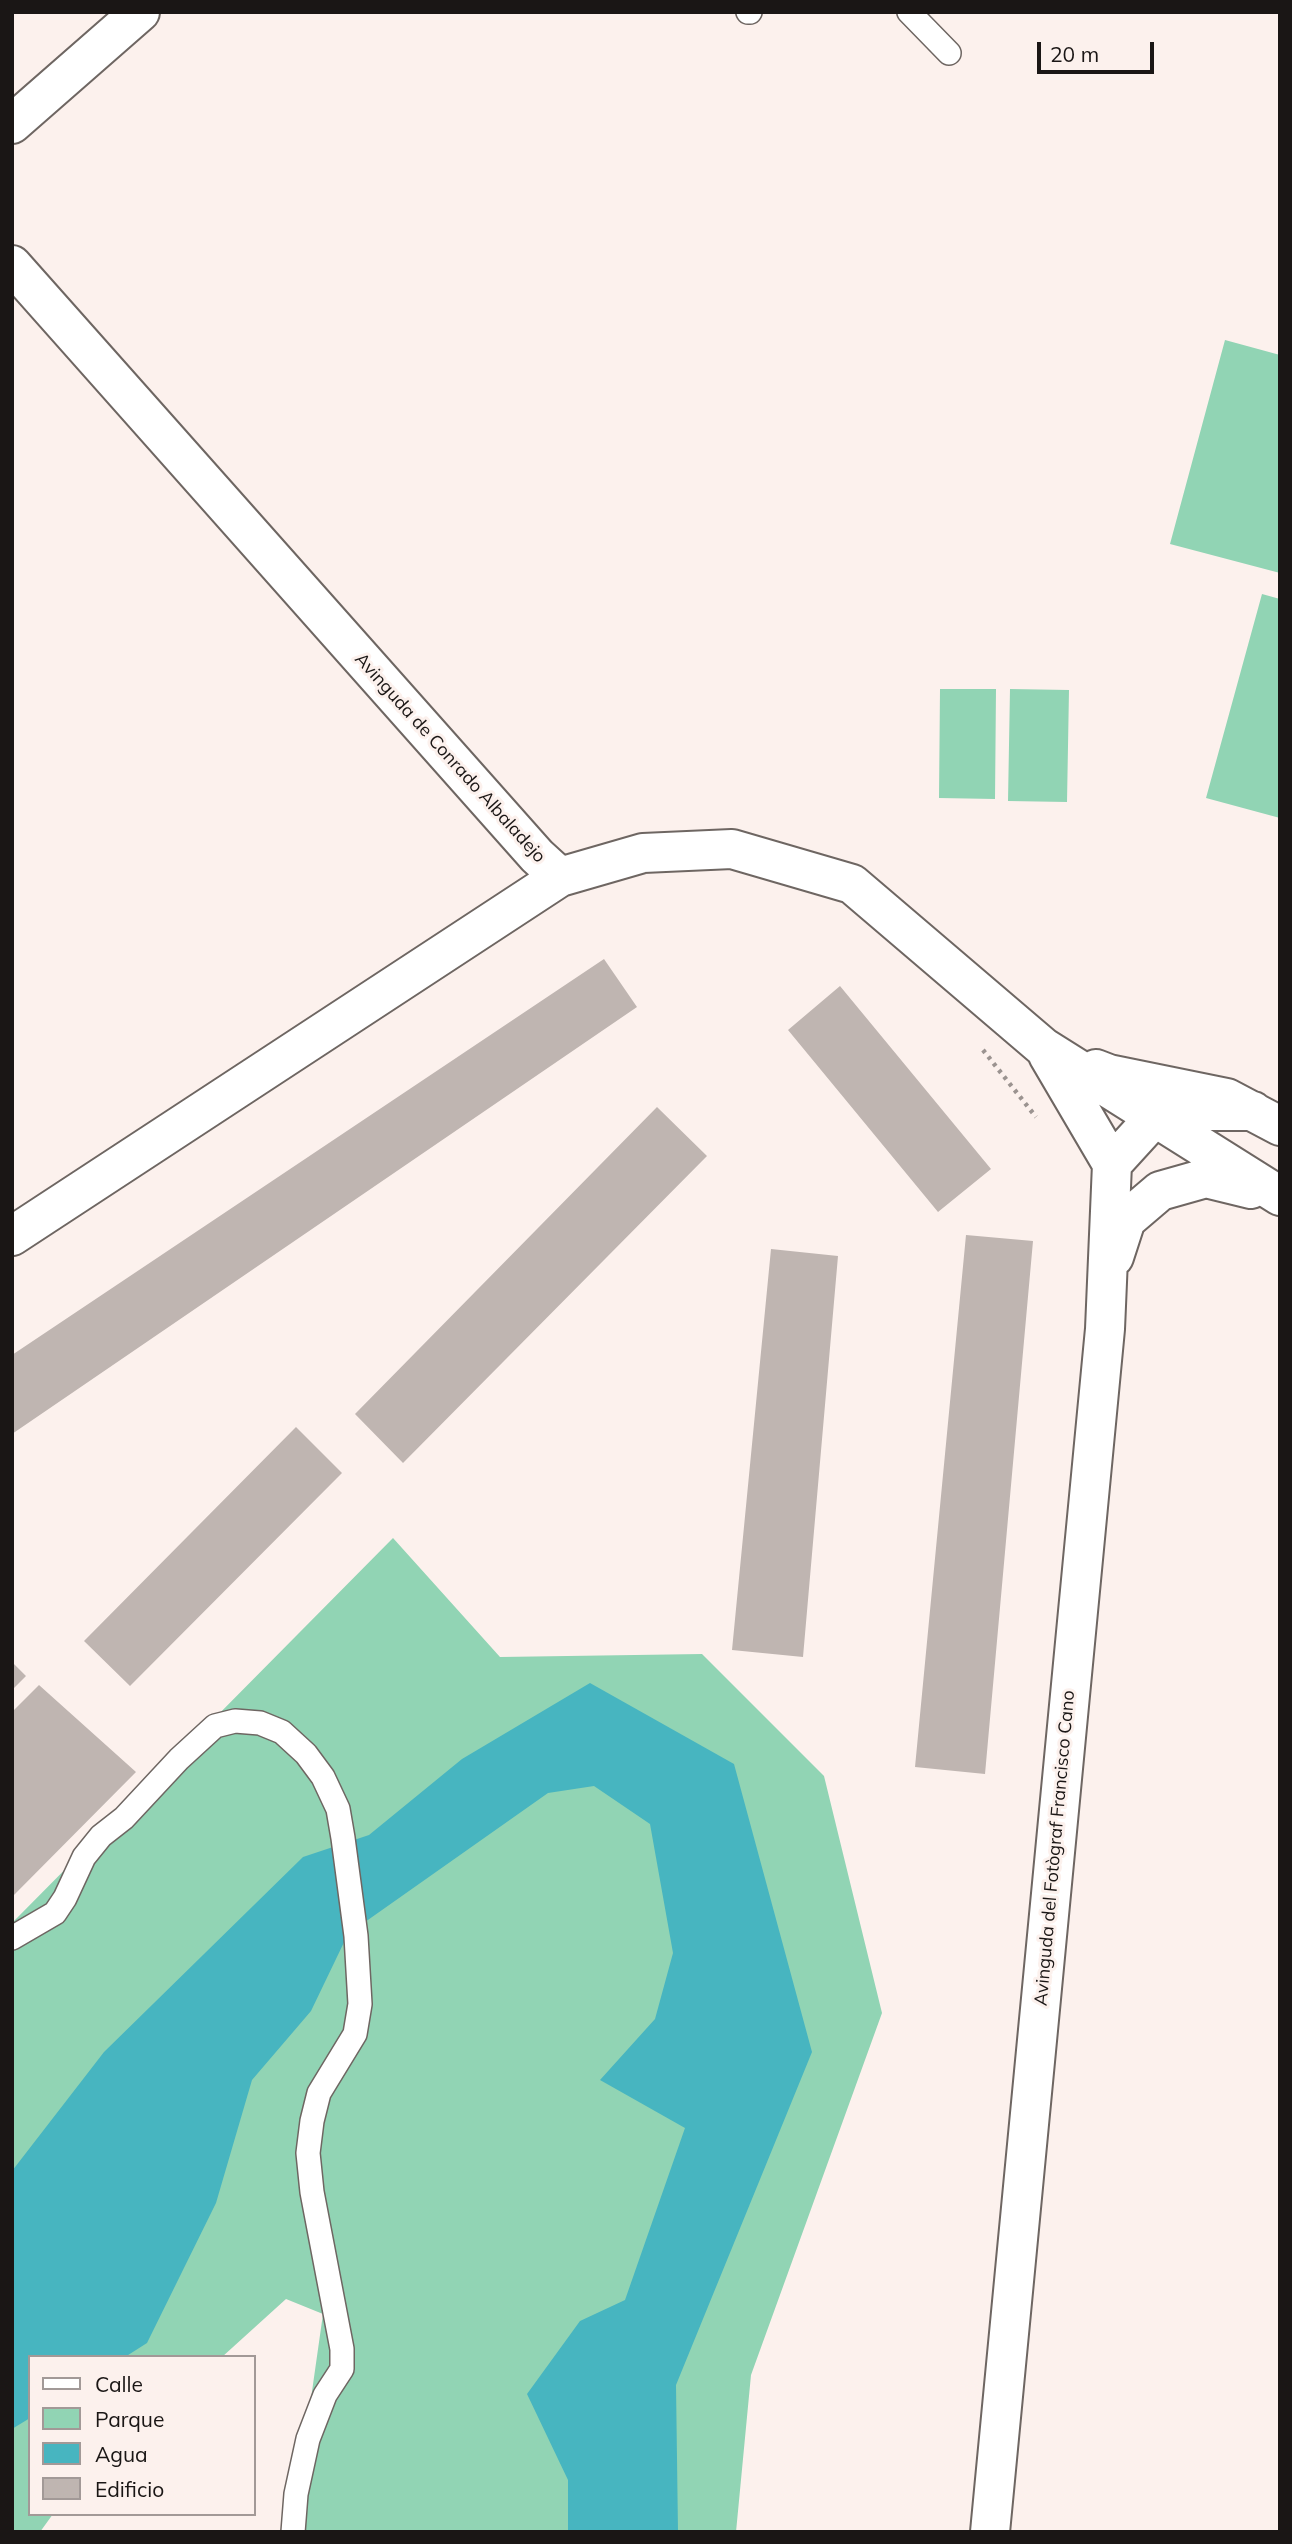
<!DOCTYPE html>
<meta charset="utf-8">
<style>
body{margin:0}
#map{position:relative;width:1292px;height:2544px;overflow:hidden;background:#fcf1ed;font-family:Mulish,sans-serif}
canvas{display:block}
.frame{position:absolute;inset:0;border:14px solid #1a1615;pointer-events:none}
.legend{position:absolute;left:28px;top:2355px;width:228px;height:161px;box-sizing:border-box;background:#fcf1ed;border:2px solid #a29997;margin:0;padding:9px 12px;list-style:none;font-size:21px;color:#1a1615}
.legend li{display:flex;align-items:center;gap:14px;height:35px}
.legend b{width:35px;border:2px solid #a29997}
.scale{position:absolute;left:1037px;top:42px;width:117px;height:32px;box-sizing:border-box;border:4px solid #1a1615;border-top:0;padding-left:9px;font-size:21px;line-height:24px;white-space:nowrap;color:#1a1615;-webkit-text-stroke:5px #fcf1ed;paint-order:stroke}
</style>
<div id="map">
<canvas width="1292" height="2544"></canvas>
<div class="frame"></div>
<ul class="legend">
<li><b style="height:9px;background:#fff"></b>Calle</li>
<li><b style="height:19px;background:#91d4b4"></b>Parque</li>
<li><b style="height:19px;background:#47b5c0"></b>Agua</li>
<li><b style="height:19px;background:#bfb5b1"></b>Edificio</li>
</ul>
<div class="scale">20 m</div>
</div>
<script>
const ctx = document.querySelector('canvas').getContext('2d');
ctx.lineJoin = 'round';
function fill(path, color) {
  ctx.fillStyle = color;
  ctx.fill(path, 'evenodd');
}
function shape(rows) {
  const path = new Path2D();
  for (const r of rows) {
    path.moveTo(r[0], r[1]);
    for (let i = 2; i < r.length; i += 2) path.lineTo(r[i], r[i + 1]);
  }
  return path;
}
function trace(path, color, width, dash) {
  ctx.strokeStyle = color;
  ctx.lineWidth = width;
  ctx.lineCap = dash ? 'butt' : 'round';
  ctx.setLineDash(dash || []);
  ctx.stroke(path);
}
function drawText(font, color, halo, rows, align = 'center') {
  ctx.font = font + ' Mulish,sans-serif';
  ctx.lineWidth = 6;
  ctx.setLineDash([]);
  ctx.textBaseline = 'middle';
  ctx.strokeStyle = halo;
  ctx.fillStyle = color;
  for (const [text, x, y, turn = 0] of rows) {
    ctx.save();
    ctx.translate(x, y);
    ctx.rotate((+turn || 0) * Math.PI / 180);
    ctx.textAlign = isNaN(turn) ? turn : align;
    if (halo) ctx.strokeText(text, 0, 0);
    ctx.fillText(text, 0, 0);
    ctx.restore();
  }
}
fill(shape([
 [1225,340,1280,355,1280,573,1170,544],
 [1262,594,1280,599,1280,818,1206,798],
 [940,689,996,689,995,799,939,798],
 [1010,689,1069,690,1067,802,1008,801],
 [393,1538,500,1657,702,1654,824,1776,882,2013,751,2375,736,2532,292,2532,323,2314,286,2299,222,2357,30,2357,30,2514,53,2514,40,2532,12,2532,12,1923]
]), '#91d4b4');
fill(shape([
 [590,1683,734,1764,812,2052,676,2385,678,2532,568,2532,568,2480,527,2394,580,2321,625,2300,685,2128,600,2080,655,2019,673,1953,650,1824,594,1786,548,1793,348,1934,311,2011,252,2080,216,2203,147,2343,125,2357,30,2357,30,2418,12,2429,12,2171,104,2052,303,1857,369,1835,462,1759]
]), '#47b5c0');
fill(shape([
 [604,959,637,1007,12,1434,12,1355],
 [840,986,991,1169,938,1212,788,1030],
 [657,1107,707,1156,403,1463,355,1414],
 [966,1235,1033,1241,985,1774,915,1767],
 [771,1249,838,1256,803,1657,732,1650],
 [296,1427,342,1473,130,1686,84,1641],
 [12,1662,26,1676,12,1690],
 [39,1685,136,1772,12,1897,12,1712]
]), '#bfb5b1');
const service = shape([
 [748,12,750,12],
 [909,12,949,53],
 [12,1938,55,1913,65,1898,84,1857,101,1836,124,1818,179,1759,215,1726,235,1721,260,1723,282,1732,306,1754,323,1777,338,1809,343,1838,356,1936,360,2004,355,2034,319,2093,312,2121,308,2153,312,2192,342,2349,342,2369,325,2395,308,2439,296,2494,293,2532]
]);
const minor = shape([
 [12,124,140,12],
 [12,265,537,856,560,877],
 [1048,1055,1112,1164],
 [1096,1069,1109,1074,1227,1098,1280,1126],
 [12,1236,560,877,643,853,732,849,852,884,1043,1047,1280,1196],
 [1114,1257,1126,1220,1160,1191,1206,1178,1251,1189],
 [990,2532,1105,1329,1112,1164,1154,1118,1198,1111,1253,1111]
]);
trace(service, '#6e6662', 26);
trace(minor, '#6e6662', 42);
trace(shape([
 [983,1050,1036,1117]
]), '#9b9390', 4.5, [3.5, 5]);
trace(service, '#fff', 23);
trace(minor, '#fff', 38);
drawText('18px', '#1a1615', '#fcf1ed', [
 ["Avinguda de Conrado Albaladejo",450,758,48],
 ["Avinguda del Fotògraf Francisco Cano",1055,1848,-85]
]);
</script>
